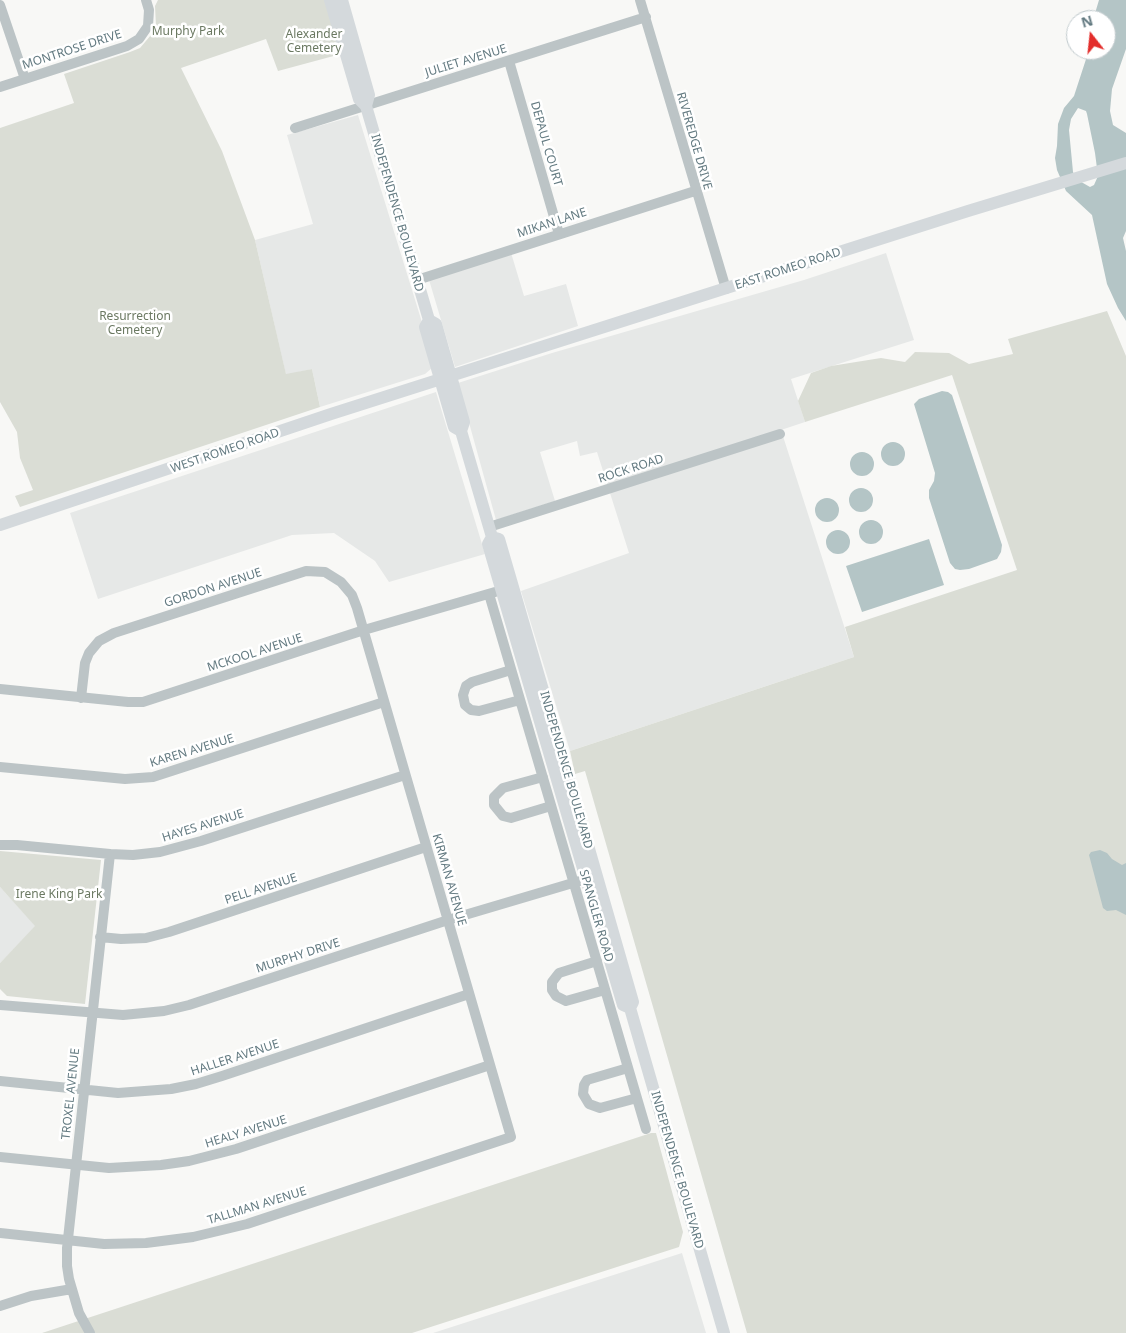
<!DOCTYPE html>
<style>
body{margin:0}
#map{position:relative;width:1126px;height:1333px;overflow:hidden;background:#f8f8f6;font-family:"Noto Sans",sans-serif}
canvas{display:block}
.north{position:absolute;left:1066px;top:10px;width:50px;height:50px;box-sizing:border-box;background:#fff;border:1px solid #c1cacd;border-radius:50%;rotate:344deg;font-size:14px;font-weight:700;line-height:20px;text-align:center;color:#637a81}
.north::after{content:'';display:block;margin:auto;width:18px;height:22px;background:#e32d2b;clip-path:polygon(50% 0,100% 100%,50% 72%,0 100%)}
</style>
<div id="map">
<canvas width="1126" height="1333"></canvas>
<div class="north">N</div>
</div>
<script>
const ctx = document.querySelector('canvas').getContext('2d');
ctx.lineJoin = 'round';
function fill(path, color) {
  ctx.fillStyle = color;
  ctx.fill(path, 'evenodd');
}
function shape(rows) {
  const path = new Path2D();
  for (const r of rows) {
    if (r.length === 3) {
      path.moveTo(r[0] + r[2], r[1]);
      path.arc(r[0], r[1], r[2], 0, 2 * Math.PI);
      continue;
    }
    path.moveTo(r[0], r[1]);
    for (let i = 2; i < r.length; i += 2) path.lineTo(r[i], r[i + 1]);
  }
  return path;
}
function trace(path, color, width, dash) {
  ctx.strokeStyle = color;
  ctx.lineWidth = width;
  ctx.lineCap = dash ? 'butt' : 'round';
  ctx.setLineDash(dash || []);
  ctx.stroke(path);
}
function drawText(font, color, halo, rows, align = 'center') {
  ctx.font = font + ' "Noto Sans",sans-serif';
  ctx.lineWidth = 5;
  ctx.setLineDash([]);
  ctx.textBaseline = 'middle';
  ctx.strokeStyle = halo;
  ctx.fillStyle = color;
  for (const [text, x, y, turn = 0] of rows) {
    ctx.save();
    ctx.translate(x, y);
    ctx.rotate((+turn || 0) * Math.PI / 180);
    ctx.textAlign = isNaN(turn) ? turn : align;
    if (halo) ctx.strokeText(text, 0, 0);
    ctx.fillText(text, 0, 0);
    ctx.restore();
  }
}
fill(shape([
 [358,115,433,358,432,368,425,374,320,407,312,369,286,375,255,240,313,224,287,135],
 [509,246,524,296,566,284,578,326,455,367,427,273],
 [886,253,914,340,791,379,805,422,781,430,854,657,570,751,521,591,629,553,597,452,580,456,577,441,540,452,555,501,496,520,458,383,552,353,804,280],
 [436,392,485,554,389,582,375,561,334,533,292,535,98,599,70,513],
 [0,887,36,926,0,963],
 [682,1253,706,1333,433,1333]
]), '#e6e8e7');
fill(shape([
 [158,0,325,0,341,54,278,71,266,39,181,68,222,151,255,240,286,374,312,369,320,407,20,507,15,496,33,490,20,458,17,432,0,402,0,128,74,103,64,74,130,52,140,48,151,35,156,26,155,6],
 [1107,311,1126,356,1126,1333,747,1333,585,771,575,774,570,751,854,657,845,627,1017,570,952,375,805,422,798,401,811,373,831,366,881,358,905,362,915,352,949,353,969,364,1013,354,1008,339],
 [0,851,101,860,85,1004,7,996,0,989,0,963,35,926,0,887],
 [651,1133,656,1133,683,1232,679,1247,412,1333,42,1333]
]), '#daddd5');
fill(shape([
 [1099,0,1126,0,1126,49,1112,89,1110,111,1113,125,1126,133,1126,231,1123,238,1126,251,1126,321,1118,308,1107,284,1092,215,1066,191,1057,170,1055,158,1057,146,1058,124,1064,108,1074,96,1089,50,1106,50,1106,20,1093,20],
 [1078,108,1086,111,1087,114,1095,153,1098,176,1094,185,1090,187,1076,179,1073,172,1069,130,1071,119],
 [942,391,948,392,952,395,1002,545,1001,552,997,559,969,569,960,570,955,569,950,563,929,498,929,490,934,481,935,473,914,404,919,399],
 [893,454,12],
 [862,464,12],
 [861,500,12],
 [827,510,12],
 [871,532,12],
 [838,542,12],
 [929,539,944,585,862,612,846,566],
 [1100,850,1107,853,1112,859,1122,865,1126,863,1126,915,1116,910,1107,911,1103,908,1089,855,1091,852]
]), '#b4c5c6');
trace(shape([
 [640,0,726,289],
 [0,5,25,79],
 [509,61,559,234],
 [0,87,127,46,139,39,148,26,149,10,146,0],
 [295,128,646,17],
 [417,280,695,191],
 [489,527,780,434],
 [489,594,646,1129],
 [511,670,472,682,466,686,463,695,465,705,471,710,479,711,520,700],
 [0,689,128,702,143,702,364,630,495,592],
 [0,767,125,779,153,777,384,702],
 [543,777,503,788,494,797,494,805,503,816,511,818,551,806],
 [0,845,17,845,110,854,133,855,160,852,201,841,405,775],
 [100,937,121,939,146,938,169,932,426,847],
 [597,961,559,973,552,982,552,990,556,996,566,1001,605,990],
 [0,1005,123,1015,164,1011,189,1005,448,920,593,877],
 [628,1068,587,1080,584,1085,583,1094,589,1104,600,1108,637,1098],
 [0,1081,118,1093,171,1089,196,1084,222,1076,469,994],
 [0,1157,109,1168,161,1165,189,1161,236,1149,490,1065],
 [0,1233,104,1244,146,1243,193,1237,247,1224,511,1137,357,608,352,595,341,582,325,572,306,571,114,633,99,641,89,653,85,663,81,698],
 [0,1306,31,1296,72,1289],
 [90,1333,79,1313,69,1279,67,1266,67,1248,110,854]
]), '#bcc4c6', 10);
trace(shape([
 [330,0,359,99,366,106,429,320,436,324,464,422,461,431,492,537,488,544,623,1005,630,1008],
 [342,0,369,95,366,106],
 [429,320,425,327,454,427,461,431],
 [0,525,331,414,968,211,1126,163],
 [492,537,499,539,577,807,633,1002,630,1008,724,1333]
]), '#d4d9dc', 12);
drawText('12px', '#6b7962', '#fff', [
 ["Murphy Park",188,32],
 ["Alexander",314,35],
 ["Cemetery",314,49],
 ["Resurrection",135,317],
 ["Cemetery",135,331],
 ["Irene King Park",59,895]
]);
drawText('12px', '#637a81', '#fff', [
 ["MONTROSE DRIVE",72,50,-18],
 ["JULIET AVENUE",466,61,-17],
 ["RIVEREDGE DRIVE",694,141,74],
 ["DEPAUL COURT",546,144,74],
 ["INDEPENDENCE BOULEVARD",397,213,74],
 ["MIKAN LANE",552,223,-18],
 ["EAST ROMEO ROAD",788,269,-18],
 ["WEST ROMEO ROAD",225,451,-19],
 ["ROCK ROAD",631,469,-18],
 ["GORDON AVENUE",213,588,-18],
 ["MCKOOL AVENUE",255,653,-18],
 ["KAREN AVENUE",192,751,-17],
 ["INDEPENDENCE BOULEVARD",566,770,74],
 ["HAYES AVENUE",203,826,-17],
 ["KIRMAN AVENUE",449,880,74],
 ["PELL AVENUE",261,889,-18],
 ["SPANGLER ROAD",596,916,74],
 ["MURPHY DRIVE",298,956,-18],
 ["HALLER AVENUE",235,1058,-18],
 ["TROXEL AVENUE",71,1094,-84],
 ["HEALY AVENUE",246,1132,-17],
 ["INDEPENDENCE BOULEVARD",677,1170,74],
 ["TALLMAN AVENUE",257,1206,-17]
]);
</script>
